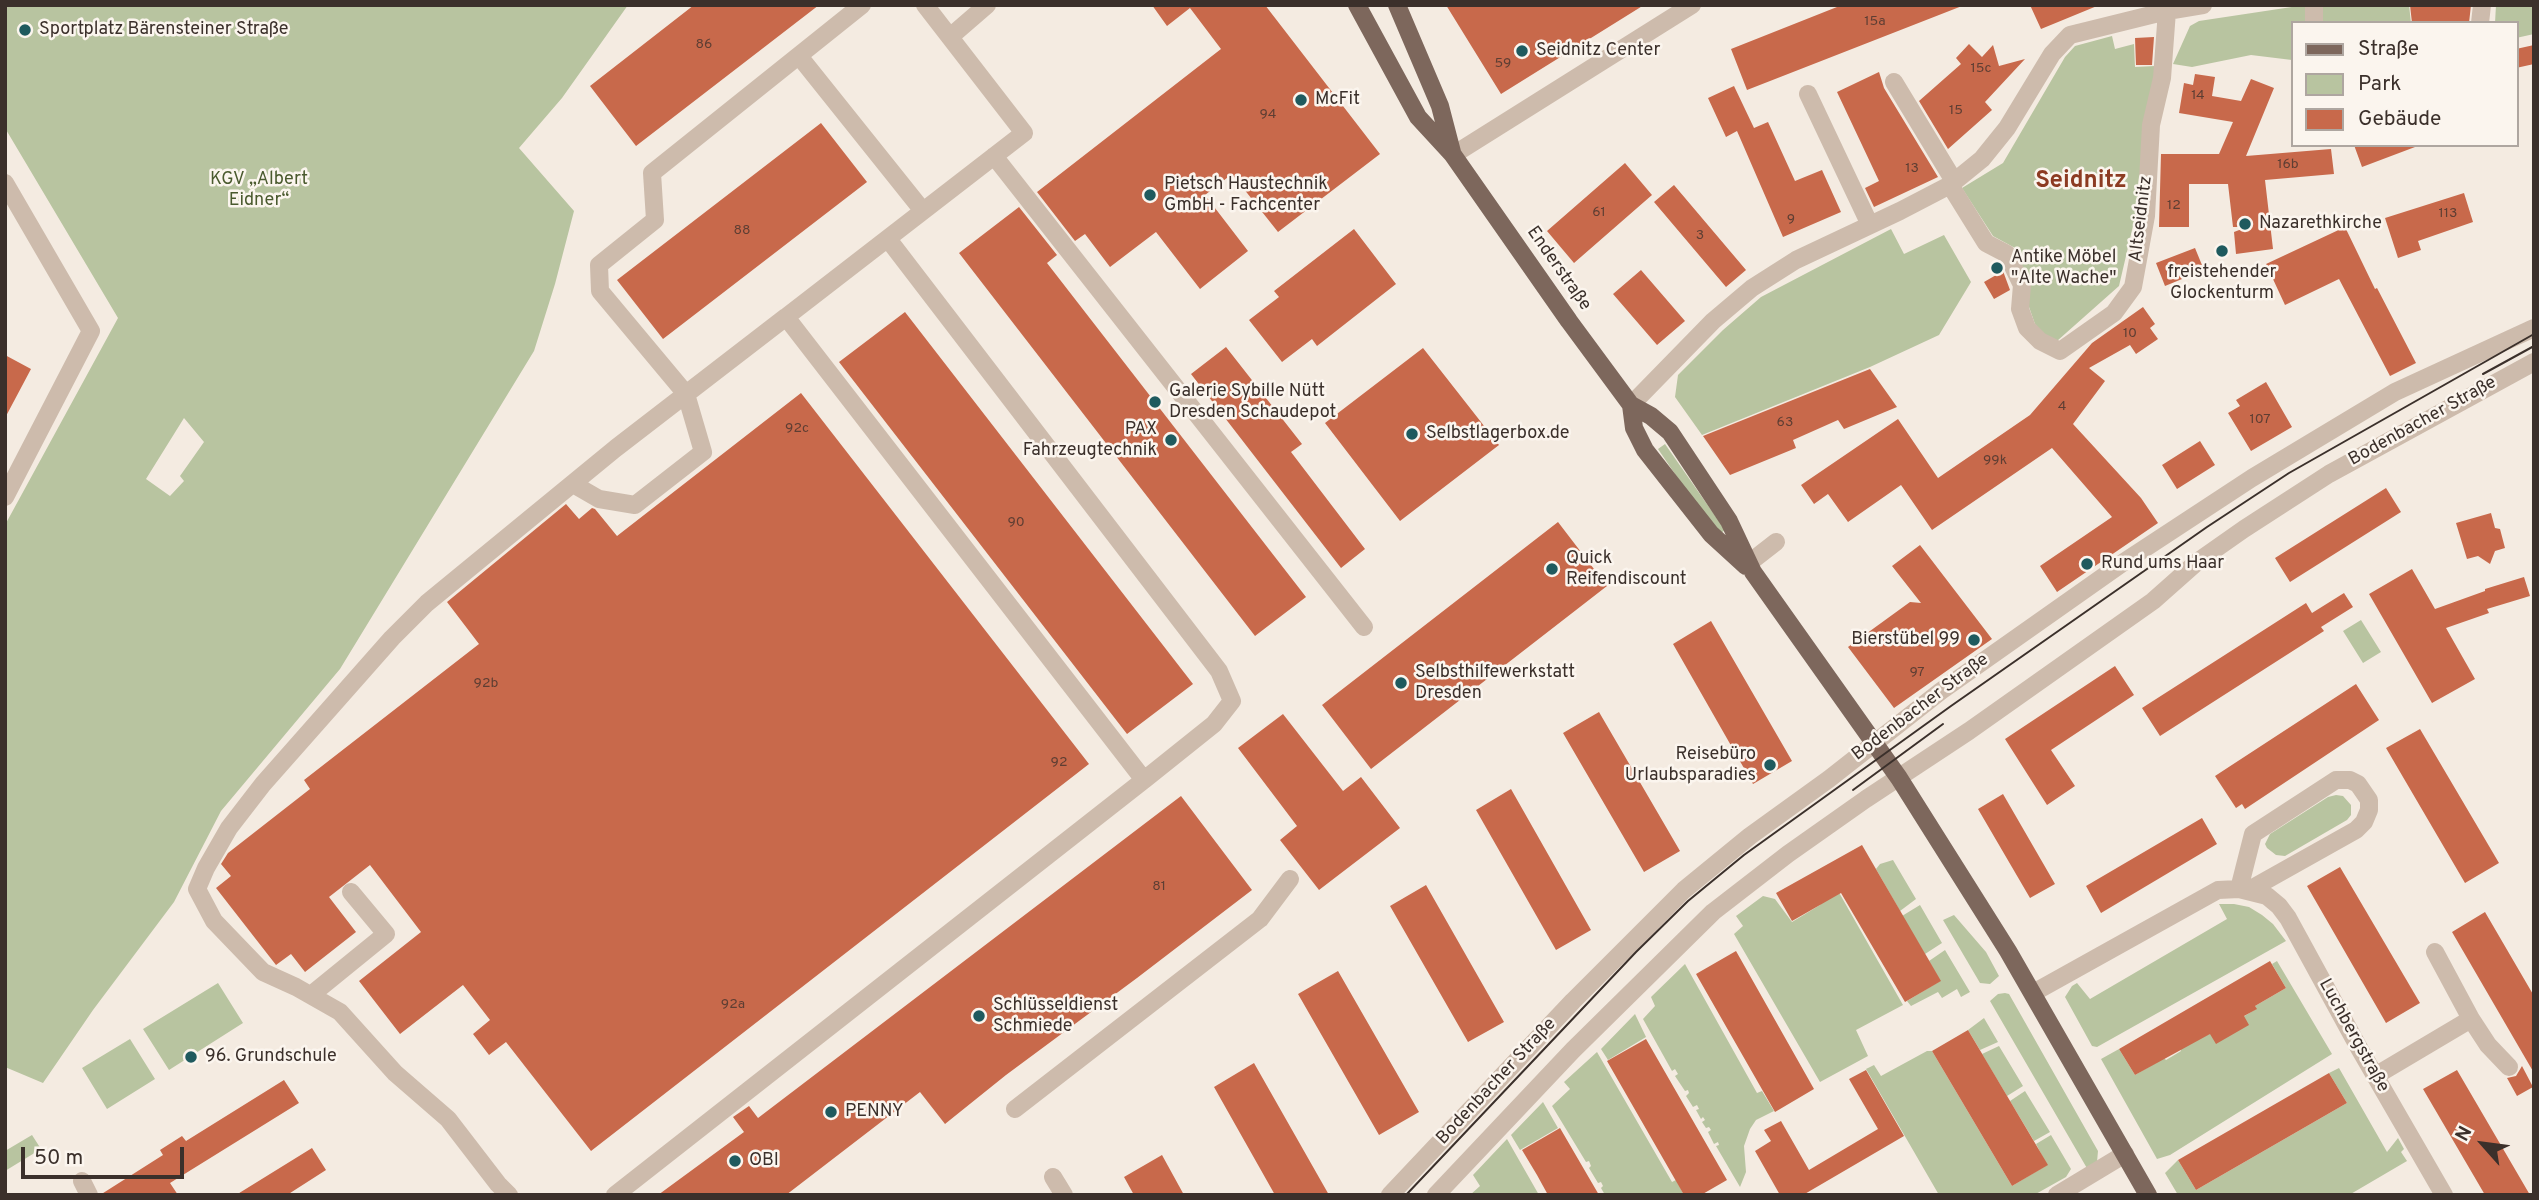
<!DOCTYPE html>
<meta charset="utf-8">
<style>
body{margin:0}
#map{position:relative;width:2539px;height:1200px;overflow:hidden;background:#f4ebe1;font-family:Overpass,sans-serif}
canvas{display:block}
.frame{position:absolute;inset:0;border:7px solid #3b302b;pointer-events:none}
.legend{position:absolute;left:2291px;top:21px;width:228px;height:126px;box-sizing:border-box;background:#fbf5ee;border:2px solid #aea6a0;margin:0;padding:9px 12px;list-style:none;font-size:21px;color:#3b302b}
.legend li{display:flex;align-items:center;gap:14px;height:35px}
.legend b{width:35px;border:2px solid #aea6a0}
.north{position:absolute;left:2448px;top:1109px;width:70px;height:70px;-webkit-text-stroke:5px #fbf5ee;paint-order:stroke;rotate:298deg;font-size:19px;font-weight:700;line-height:28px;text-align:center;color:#3b302b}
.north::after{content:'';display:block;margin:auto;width:24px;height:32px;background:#3b302b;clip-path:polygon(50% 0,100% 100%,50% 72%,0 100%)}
.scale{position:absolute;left:21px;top:1147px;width:163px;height:32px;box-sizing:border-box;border:4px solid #3b302b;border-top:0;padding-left:9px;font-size:21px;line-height:24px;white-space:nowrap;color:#3b302b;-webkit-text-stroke:5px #fbf5ee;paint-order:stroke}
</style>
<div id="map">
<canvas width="2539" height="1200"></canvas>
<div class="frame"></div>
<ul class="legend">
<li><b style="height:9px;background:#7d675c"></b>Straße</li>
<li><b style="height:19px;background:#b8c4a0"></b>Park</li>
<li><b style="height:19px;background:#c8694b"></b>Gebäude</li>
</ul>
<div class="north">N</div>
<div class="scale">50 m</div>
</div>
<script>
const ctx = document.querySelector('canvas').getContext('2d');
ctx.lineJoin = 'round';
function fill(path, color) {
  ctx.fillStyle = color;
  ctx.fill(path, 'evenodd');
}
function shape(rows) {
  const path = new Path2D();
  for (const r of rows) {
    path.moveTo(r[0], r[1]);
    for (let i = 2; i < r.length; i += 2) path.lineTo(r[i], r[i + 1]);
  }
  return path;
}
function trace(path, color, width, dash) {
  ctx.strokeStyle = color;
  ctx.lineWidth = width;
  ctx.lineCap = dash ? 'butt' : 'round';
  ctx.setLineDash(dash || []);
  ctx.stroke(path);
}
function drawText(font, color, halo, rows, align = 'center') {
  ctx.font = font + ' Overpass,sans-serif';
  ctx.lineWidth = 5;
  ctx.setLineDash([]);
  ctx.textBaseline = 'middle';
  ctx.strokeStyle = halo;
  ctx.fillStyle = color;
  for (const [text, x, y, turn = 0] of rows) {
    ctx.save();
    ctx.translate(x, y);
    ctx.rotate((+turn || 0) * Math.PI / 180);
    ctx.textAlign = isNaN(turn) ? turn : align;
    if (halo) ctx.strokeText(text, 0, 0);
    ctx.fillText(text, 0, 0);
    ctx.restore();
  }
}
fill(shape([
 [5,5,628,5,562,98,519,148,574,211,555,284,534,351,340,669,221,811,174,902,93,1010,43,1083,5,1067,5,525,118,318,5,128],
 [184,418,204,442,180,476,184,481,170,496,146,479],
 [2305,5,2305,23,2292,23,2292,60,2251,55,2192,67,2173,64,2190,26,2199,21],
 [2322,5,2409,5,2411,23,2322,23],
 [2496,5,2534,5,2534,34,2516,38,2516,23,2495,23],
 [2112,36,2115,49,2134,44,2135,67,2155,66,2158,68,2145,126,2136,213,2119,286,2057,341,2044,335,2035,324,2029,307,2029,284,2015,248,1993,236,1962,188,2003,163,2065,57,2075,46],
 [1891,229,1904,254,1944,235,1971,282,1939,335,1870,367,1702,435,1675,397,1678,375,1723,330,1761,297],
 [1665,444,1725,530,1720,534,1692,499,1658,449],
 [2361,620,2381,652,2363,663,2343,631],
 [2336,795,2343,796,2351,805,2351,815,2347,820,2285,856,2276,855,2267,848,2265,844,2270,834,2328,797],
 [1893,860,1916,899,1900,911,1876,869,1880,864],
 [1833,882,1903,1005,1856,1030,1868,1056,1820,1082,1734,934,1743,926,1736,916,1763,896,1775,899,1792,922,1820,905],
 [2219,904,2234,904,2249,907,2262,915,2273,924,2286,941,2097,1047,2092,1046,2065,997,2072,986,2077,983,2090,999,2227,919],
 [1920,905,1942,943,1925,954,1902,916],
 [1954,915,1986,952,1999,976,1990,984,1980,983,1943,920],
 [1945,950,1970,992,1961,997,1957,989,1942,998,1938,992,1911,1006,1907,1001,1940,981,1929,961],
 [2277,961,2332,1054,2170,1155,2157,1159,2101,1059,2119,1049,2135,1075,2164,1058,2166,1060,2181,1051,2180,1048,2238,1020,2256,1009,2255,1006,2286,988,2272,964],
 [1685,964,1757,1093,1762,1091,1774,1111,1756,1120,1750,1129,1744,1146,1746,1172,1740,1187,1716,1146,1719,1145,1718,1142,1714,1144,1708,1132,1711,1130,1709,1127,1706,1128,1702,1122,1705,1120,1703,1117,1701,1119,1696,1110,1699,1109,1697,1105,1693,1107,1686,1096,1689,1093,1688,1090,1685,1091,1675,1076,1678,1074,1675,1069,1672,1071,1643,1019,1655,1006,1651,997],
 [218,983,243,1023,169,1070,143,1029],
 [2005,993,2009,994,2098,1151,2097,1162,2088,1170,1990,1001,1998,994],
 [1635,1014,1646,1037,1608,1060,1601,1049],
 [1984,1018,1998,1042,1980,1050,1968,1030],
 [130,1039,155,1079,107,1109,82,1068],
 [1999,1046,2023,1086,2007,1096,1982,1054],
 [1927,1051,1932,1051,2012,1186,2047,1165,2036,1144,2051,1135,2071,1169,2066,1177,2034,1195,1939,1195,1866,1069,1874,1065,1881,1076],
 [1597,1052,1672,1182,1676,1180,1684,1195,1605,1195,1601,1188,1603,1186,1601,1182,1598,1183,1589,1168,1591,1166,1589,1161,1586,1162,1552,1106,1570,1089,1564,1082],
 [2339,1068,2387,1152,2398,1138,2404,1149,2401,1152,2407,1161,2349,1195,2178,1195,2165,1173,2178,1160,2196,1190,2347,1103,2329,1073],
 [2025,1091,2050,1132,2034,1141,2010,1101],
 [1543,1102,1558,1128,1520,1150,1511,1135],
 [32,1135,41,1149,5,1171,5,1151],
 [1507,1139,1539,1195,1470,1195,1480,1186,1473,1175]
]), '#b8c4a0');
fill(shape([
 [694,5,819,5,636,146,590,86],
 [1152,5,1265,5,1380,154,1278,232,1232,174,1205,195,1248,251,1200,289,1156,232,1110,267,1085,234,1075,241,1037,192,1221,49,1190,8,1167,26],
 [1446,5,1644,5,1501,94],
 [1842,5,1962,6,1747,90,1731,49],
 [2030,5,2097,5,2097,6,2041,29],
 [2410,5,2471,5,2469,23,2412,23],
 [2154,37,2152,65,2136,65,2135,38],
 [1969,44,1982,57,1993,45,1999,66,2025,59,1985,102,1992,110,1948,149,1919,101,1961,64,1956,58],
 [2534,45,2534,64,2516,68,2516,49],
 [1879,72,1884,88,1938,177,1874,207,1865,188,1879,181,1837,92],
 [2195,74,2215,77,2212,96,2241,101,2251,79,2274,88,2246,156,2331,149,2334,174,2265,180,2273,249,2236,254,2234,232,2247,227,2233,227,2228,184,2189,184,2189,227,2159,227,2161,154,2219,154,2233,122,2179,113,2184,83,2193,85],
 [1734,86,1754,128,1768,122,1795,181,1822,170,1841,212,1783,237,1737,131,1726,137,1708,98],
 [821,123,867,182,663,339,617,280],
 [2354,145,2415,145,2415,147,2362,167],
 [1625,163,1652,195,1574,263,1547,231],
 [1674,185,1746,270,1726,287,1654,202],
 [2464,193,2473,222,2418,241,2421,250,2398,258,2385,218],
 [1019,207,1057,255,1047,263,1306,597,1255,636,959,253],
 [2345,227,2375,289,2377,288,2416,363,2390,376,2339,279,2285,305,2266,264],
 [1354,229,1396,284,1317,346,1312,339,1282,362,1249,320,1279,297,1274,291],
 [2195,248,2204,270,2165,286,2156,263],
 [1641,270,1685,321,1657,345,1613,294],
 [2003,271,2010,290,1994,299,1984,282],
 [2143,307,2155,324,2150,328,2158,339,2136,354,2130,345,2089,368,2105,381,2073,424,2141,498,2158,523,2057,592,2040,566,2112,517,2052,448,1932,530,1901,485,1848,522,1828,494,1814,504,1801,485,1898,419,1938,478,2030,415,2092,343],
 [905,312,1193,684,1127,734,839,362],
 [1226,347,1302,444,1291,452,1365,549,1341,568,1191,374],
 [1423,348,1499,445,1400,521,1325,423],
 [5,355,31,369,5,418],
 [1870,369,1897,407,1844,429,1838,420,1793,440,1796,448,1730,475,1703,436],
 [2266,382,2292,427,2251,451,2228,413,2240,406,2236,400],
 [801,393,1089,764,591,1151,506,1042,489,1055,473,1034,490,1020,463,985,400,1034,359,981,421,932,370,865,329,897,356,932,305,972,291,954,276,965,216,888,231,876,221,864,228,853,310,789,304,780,479,644,447,602,566,504,579,519,592,508,595,509,617,536],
 [2200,441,2215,465,2177,489,2162,465],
 [2386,488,2401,512,2290,582,2275,558],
 [2491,513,2495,528,2500,529,2505,548,2495,551,2490,564,2478,556,2467,559,2456,523],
 [1558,522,1607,586,1371,769,1322,705],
 [1920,545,1992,639,1894,708,1848,647,1910,602,1921,603,1892,566],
 [2412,569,2435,609,2485,591,2485,589,2524,577,2530,596,2487,609,2489,613,2446,628,2475,679,2432,703,2369,594],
 [2344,593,2353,607,2321,627,2324,631,2160,736,2142,708,2306,603,2312,613],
 [1711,621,1792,761,1753,784,1673,644],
 [2115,666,2134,695,2051,750,2075,786,2047,805,2005,739],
 [2356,684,2379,720,2245,809,2242,804,2236,808,2215,776],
 [1599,712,1680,851,1644,872,1563,733],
 [1283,714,1343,791,1361,777,1400,828,1319,890,1280,840,1297,826,1238,748],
 [2420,729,2499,863,2465,883,2386,748],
 [1511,789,1591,930,1556,950,1476,810],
 [2003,794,2055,884,2030,898,1978,809],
 [1181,796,1252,890,1137,978,1006,1075,945,1124,920,1092,786,1195,658,1195,744,1132,733,1117,749,1106,758,1118],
 [2202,818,2217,844,2101,913,2086,886],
 [1862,845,1941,981,1905,1002,1841,893,1792,921,1776,893],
 [2340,867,2420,1003,2386,1023,2307,886],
 [1426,885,1504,1022,1468,1042,1390,906],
 [2485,912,2534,996,2534,1073,2452,932],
 [1736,951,1814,1089,1775,1112,1696,974],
 [2270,961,2286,988,2255,1006,2257,1009,2244,1016,2249,1025,2216,1044,2210,1034,2135,1075,2119,1049],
 [1338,971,1419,1112,1379,1135,1298,994],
 [1968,1030,2048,1165,2012,1186,1932,1051],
 [1646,1039,1727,1180,1701,1195,1684,1195,1607,1061],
 [1254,1063,1329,1195,1275,1195,1214,1087],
 [2522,1066,2533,1087,2517,1096,2507,1078,2516,1076],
 [1866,1070,1904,1136,1803,1195,1780,1195,1755,1151,1771,1141,1764,1130,1781,1121,1809,1170,1878,1129,1849,1079],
 [2457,1070,2530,1195,2485,1195,2423,1089],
 [2329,1073,2347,1103,2196,1190,2178,1160],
 [284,1080,299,1103,170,1183,178,1195,100,1195,163,1155,160,1150,182,1136,186,1141],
 [1560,1128,1599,1195,1548,1195,1537,1175,1522,1150],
 [312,1148,326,1170,287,1195,236,1195],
 [1162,1155,1184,1195,1134,1195,1124,1177]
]), '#c8694b');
trace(shape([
 [2314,23,2314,5],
 [2480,23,2482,5],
 [950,37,987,5],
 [799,56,923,211],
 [1894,82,1954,181],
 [1808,94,1870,225],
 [1453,155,1692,5],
 [994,156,1364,627],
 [5,183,91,331,5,497],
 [1950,185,1986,243,2007,254,2022,285,2020,309,2027,328,2040,341,2060,351,2114,313,2133,287,2146,216,2151,125,2162,78,2167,11],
 [888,239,1219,671,1232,701,1214,724,1144,780],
 [1631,405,1713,321,1752,288,1796,260,1900,211,1950,185,1982,159,2007,128,2052,54,2070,35,2167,11,2203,5],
 [573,484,599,499,635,505,703,452,686,394,600,291,599,265,655,220,652,173,862,5],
 [1749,563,1776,542],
 [2239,889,2253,834,2336,780,2350,780,2358,784,2369,800,2369,810,2364,822,2356,830,2249,890],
 [2435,952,2471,1019],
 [2033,993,2218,890,2239,889,2267,896,2279,906,2288,918,2359,1048,2444,1195],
 [311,995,386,934,351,892],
 [2375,1076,2471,1019,2488,1045,2509,1067],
 [1015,1109,1260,919,1290,879],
 [1053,1177,1064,1195],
 [82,1181,89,1195],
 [509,1195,498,1184,448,1119,395,1073,340,1012,296,987,263,972,214,921,197,889,206,868,229,828,263,784,392,638,427,603,616,448,786,317],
 [615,1195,1144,780,786,317,1024,133,925,5],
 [1390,1195,1573,1001,1684,890,1750,836,1829,779,1941,691,2124,562,2252,478,2395,392,2534,328],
 [1436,1195,1573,1050,1713,912,1788,854,1866,799,1969,731,2153,601,2197,562,2244,529,2329,474,2534,362],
 [2057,1195,2125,1154]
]), '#cdbbac', 18);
trace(shape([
 [1357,5,1418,117,1453,155,1569,321,1631,405,1651,416,1670,432,1729,521,1753,572,1899,778,2008,951,2148,1195],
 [1397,5,1440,106,1452,152],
 [1631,405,1634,428,1645,450,1711,534,1746,566]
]), '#7d675c', 18);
trace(shape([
 [2483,374,2534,346],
 [1853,790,1943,724],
 [1406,1195,1636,952,1688,901,1744,855,1951,706,2207,527,2289,473,2534,334]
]), '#3b302b', 2);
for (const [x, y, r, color] of [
 [25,30,7,"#1f5a5e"],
 [1522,51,7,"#1f5a5e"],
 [1301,100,7,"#1f5a5e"],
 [1150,195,7,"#1f5a5e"],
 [2245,224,7,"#1f5a5e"],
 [2222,251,7,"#1f5a5e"],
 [1997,268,7,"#1f5a5e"],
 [1155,402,7,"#1f5a5e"],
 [1412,434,7,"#1f5a5e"],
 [1171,440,7,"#1f5a5e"],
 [2087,564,7,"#1f5a5e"],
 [1552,569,7,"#1f5a5e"],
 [1974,640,7,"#1f5a5e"],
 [1401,683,7,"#1f5a5e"],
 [1770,765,7,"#1f5a5e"],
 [979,1016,7,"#1f5a5e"],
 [191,1057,7,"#1f5a5e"],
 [831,1112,7,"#1f5a5e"],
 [735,1161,7,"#1f5a5e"]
]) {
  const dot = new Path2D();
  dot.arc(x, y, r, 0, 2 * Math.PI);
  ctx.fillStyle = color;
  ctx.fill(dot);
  trace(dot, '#fbf5ee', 2.5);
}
drawText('14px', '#5e3e33', null, [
 ["15a",1875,22],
 ["86",704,45],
 ["59",1503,64],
 ["15c",1981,69],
 ["14",2198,96],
 ["15",1956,111],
 ["94",1268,115],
 ["16b",2288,165],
 ["13",1912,169],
 ["12",2174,206],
 ["61",1599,213],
 ["113",2448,214],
 ["9",1791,220],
 ["88",742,231],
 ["3",1700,236],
 ["10",2130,334],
 ["4",2062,407],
 ["107",2260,420],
 ["63",1785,423],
 ["92c",797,429],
 ["99k",1995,461],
 ["90",1016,523],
 ["97",1917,673],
 ["92b",486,684],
 ["92",1059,763],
 ["81",1159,887],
 ["92a",733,1005]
]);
drawText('18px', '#3b302b', '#fbf5ee', [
 ["Sportplatz Bärensteiner Straße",39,30],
 ["Seidnitz Center",1536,51],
 ["McFit",1315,100],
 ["Pietsch Haustechnik",1164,185],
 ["GmbH - Fachcenter",1164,206],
 ["Nazarethkirche",2259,224],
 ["Antike Möbel",2011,258],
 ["\"Alte Wache\"",2011,279],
 ["freistehender",2222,273,"center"],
 ["Glockenturm",2222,294,"center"],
 ["Galerie Sybille Nütt",1169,392],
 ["Dresden Schaudepot",1169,413],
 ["PAX",1157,430,"right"],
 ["Fahrzeugtechnik",1157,451,"right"],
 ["Selbstlagerbox.de",1426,434],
 ["Quick",1566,559],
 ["Reifendiscount",1566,580],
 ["Rund ums Haar",2101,564],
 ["Bierstübel 99",1960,640,"right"],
 ["Selbsthilfewerkstatt",1415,673],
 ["Dresden",1415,694],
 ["Reisebüro",1756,755,"right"],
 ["Urlaubsparadies",1756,776,"right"],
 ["Schlüsseldienst",993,1006],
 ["Schmiede",993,1027],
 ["96. Grundschule",205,1057],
 ["PENNY",845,1112],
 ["OBI",749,1161]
], 'left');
drawText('18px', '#4a5a2e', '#fbf5ee', [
 ["KGV „Albert",259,180],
 ["Eidner“",259,201]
]);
drawText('18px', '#3b302b', '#fbf5ee', [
 ["Altseidnitz",2142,219,-83],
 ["Enderstraße",1558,269,55],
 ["Bodenbacher Straße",2423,422,-29],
 ["Bodenbacher Straße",1921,708,-37],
 ["Luchbergstraße",2353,1036,61],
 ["Bodenbacher Straße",1497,1082,-47]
]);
drawText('bold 24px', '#8c3b22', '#fbf5ee', [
 ["Seidnitz",2081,182]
]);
</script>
